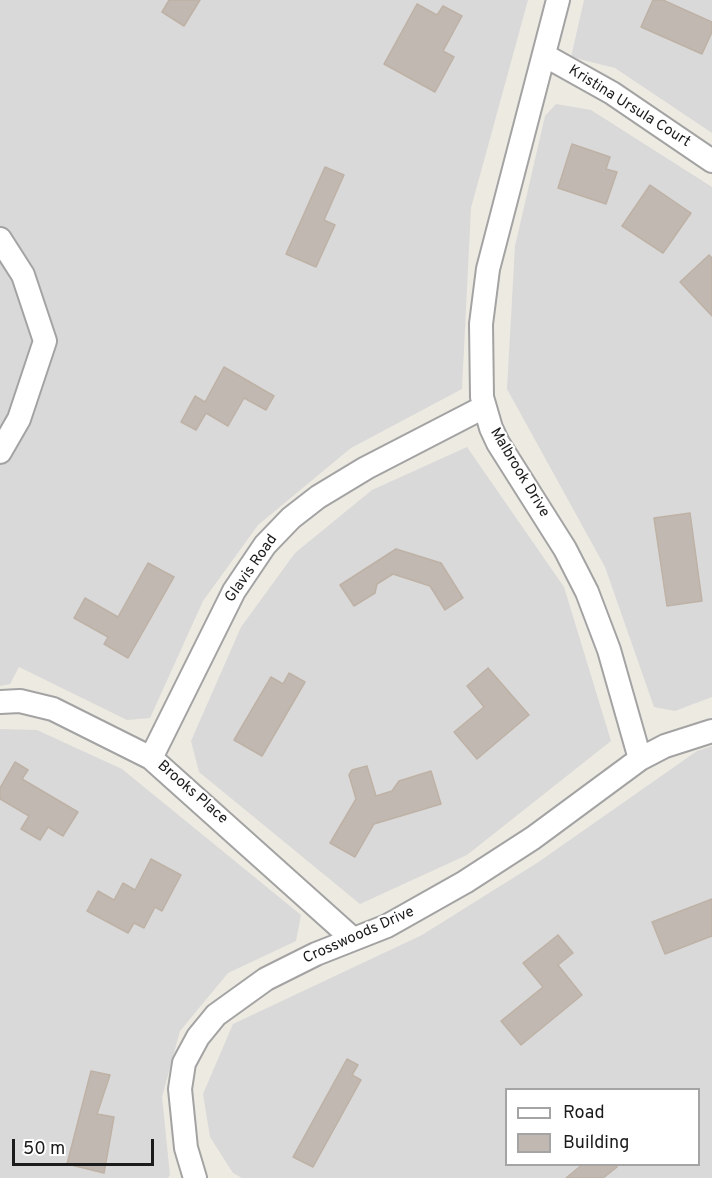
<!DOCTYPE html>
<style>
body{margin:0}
#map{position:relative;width:712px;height:1178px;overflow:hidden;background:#edeae2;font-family:Overpass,sans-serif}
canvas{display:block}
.legend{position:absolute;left:505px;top:1088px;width:195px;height:78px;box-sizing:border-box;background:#fff;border:2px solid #a4a4a4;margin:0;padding:8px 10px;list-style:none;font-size:18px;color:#1c1c1c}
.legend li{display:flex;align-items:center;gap:12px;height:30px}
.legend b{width:30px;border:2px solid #a4a4a4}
.scale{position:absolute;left:12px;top:1139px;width:142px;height:27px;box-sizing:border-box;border:3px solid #1c1c1c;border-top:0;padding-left:8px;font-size:18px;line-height:21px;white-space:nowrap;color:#1c1c1c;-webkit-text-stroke:4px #fff;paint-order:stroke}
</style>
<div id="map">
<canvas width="712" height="1178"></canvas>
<ul class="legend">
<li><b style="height:8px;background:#fff"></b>Road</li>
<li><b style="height:16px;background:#c1b9b1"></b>Building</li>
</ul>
<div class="scale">50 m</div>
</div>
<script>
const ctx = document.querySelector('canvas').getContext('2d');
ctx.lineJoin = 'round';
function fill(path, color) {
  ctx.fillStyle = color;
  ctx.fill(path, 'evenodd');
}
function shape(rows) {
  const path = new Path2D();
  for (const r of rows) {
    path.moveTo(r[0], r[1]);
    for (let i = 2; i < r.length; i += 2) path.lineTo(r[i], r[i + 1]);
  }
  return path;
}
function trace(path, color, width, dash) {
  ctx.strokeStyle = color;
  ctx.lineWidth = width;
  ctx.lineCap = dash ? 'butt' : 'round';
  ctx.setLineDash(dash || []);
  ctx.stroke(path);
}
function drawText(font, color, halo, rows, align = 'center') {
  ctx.font = font + ' Overpass,sans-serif';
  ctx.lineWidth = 4.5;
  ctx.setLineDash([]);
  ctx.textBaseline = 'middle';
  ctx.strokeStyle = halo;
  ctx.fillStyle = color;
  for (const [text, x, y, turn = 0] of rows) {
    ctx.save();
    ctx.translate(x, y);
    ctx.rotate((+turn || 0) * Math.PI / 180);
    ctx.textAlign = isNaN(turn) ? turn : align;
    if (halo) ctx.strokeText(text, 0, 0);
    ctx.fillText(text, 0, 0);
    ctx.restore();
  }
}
fill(shape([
 [0,0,528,0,471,208,462,389,351,448,258,525,203,601,150,718,127,720,19,667,10,684,0,686],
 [584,0,712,0,712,133,615,68,571,57],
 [556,104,591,110,712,187,712,697,675,711,654,707,605,567,507,389,515,246,545,116],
 [467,447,564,587,611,741,467,855,360,904,199,772,191,741,241,627,295,553,372,490],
 [0,729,37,730,122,769,301,915,296,941,228,973,180,1031,162,1097,170,1175,168,1178,0,1178],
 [712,746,712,1178,242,1178,233,1173,210,1137,203,1094,233,1024,422,935,537,863,697,751],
 [506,1090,698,1090,698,1164,506,1164]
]), '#dad9d9');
const building = shape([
 [169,0,200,0,184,26,162,12,169,0],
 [653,0,663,0,712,22,712,32,702,54,641,27,653,0],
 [417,4,437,15,443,6,462,16,443,51,454,57,435,92,384,64,417,4],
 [572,144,610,157,606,169,617,172,606,204,558,188,572,144],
 [325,167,344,175,324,220,335,225,316,267,286,254,325,167],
 [650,185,691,213,663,253,622,226,650,185],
 [709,255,712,258,712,316,680,282,709,255],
 [224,367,274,396,266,410,244,398,228,426,206,413,196,430,181,422,195,396,205,402,224,367],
 [690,513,702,601,667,606,654,518,690,513],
 [396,549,441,563,463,598,445,610,430,586,393,574,377,584,375,593,354,606,340,585,396,549],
 [148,563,174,577,128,658,104,644,108,637,74,618,85,598,118,617,148,563],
 [488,668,529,715,477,759,454,732,484,707,467,686,488,668],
 [289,673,305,682,262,756,234,740,271,677,283,684,289,673],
 [15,762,28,770,22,779,78,812,63,836,48,827,40,840,21,829,29,816,0,799,0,788,15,762],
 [367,766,376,796,392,791,399,781,431,771,441,804,374,824,355,857,330,843,356,799,349,775,352,770,367,766],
 [151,859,181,875,162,911,155,907,144,928,134,923,128,933,87,911,98,891,114,900,123,883,135,890,151,859],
 [712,899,712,936,665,954,652,922,712,899],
 [558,935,573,953,558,965,582,995,521,1045,501,1021,543,987,523,963,558,935],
 [347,1059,358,1065,352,1075,361,1080,313,1167,293,1157,347,1059],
 [91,1071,110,1075,97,1114,114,1117,104,1173,67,1164,91,1071],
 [583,1164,615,1164,617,1167,603,1178,566,1178,583,1164]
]);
fill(building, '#c1b9b1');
trace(building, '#beb1a5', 1.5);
const minor = shape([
 [558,0,488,269,481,324,482,397,491,428,498,443,565,549,587,592,609,650,640,759],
 [544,55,612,93,712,161],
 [0,239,23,275,45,341,19,419,0,452],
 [0,702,20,701,53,709,151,758,353,939],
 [151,758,234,591,265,545,291,518,318,497,366,468,484,407],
 [195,1178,186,1148,180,1089,184,1063,198,1037,216,1015,266,979,316,954,387,926,465,882,533,838,640,759,665,746,712,731]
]);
trace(minor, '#a3a3a3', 26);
trace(minor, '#fff', 22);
drawText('15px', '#1c1c1c', '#fff', [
 ["Kristina Ursula Court",629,107,32],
 ["Malbrook Drive",519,473,59],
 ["Glavis Road",252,569,-55],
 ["Brooks Place",192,793,41],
 ["Crosswoods Drive",359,936,-24]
]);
</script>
